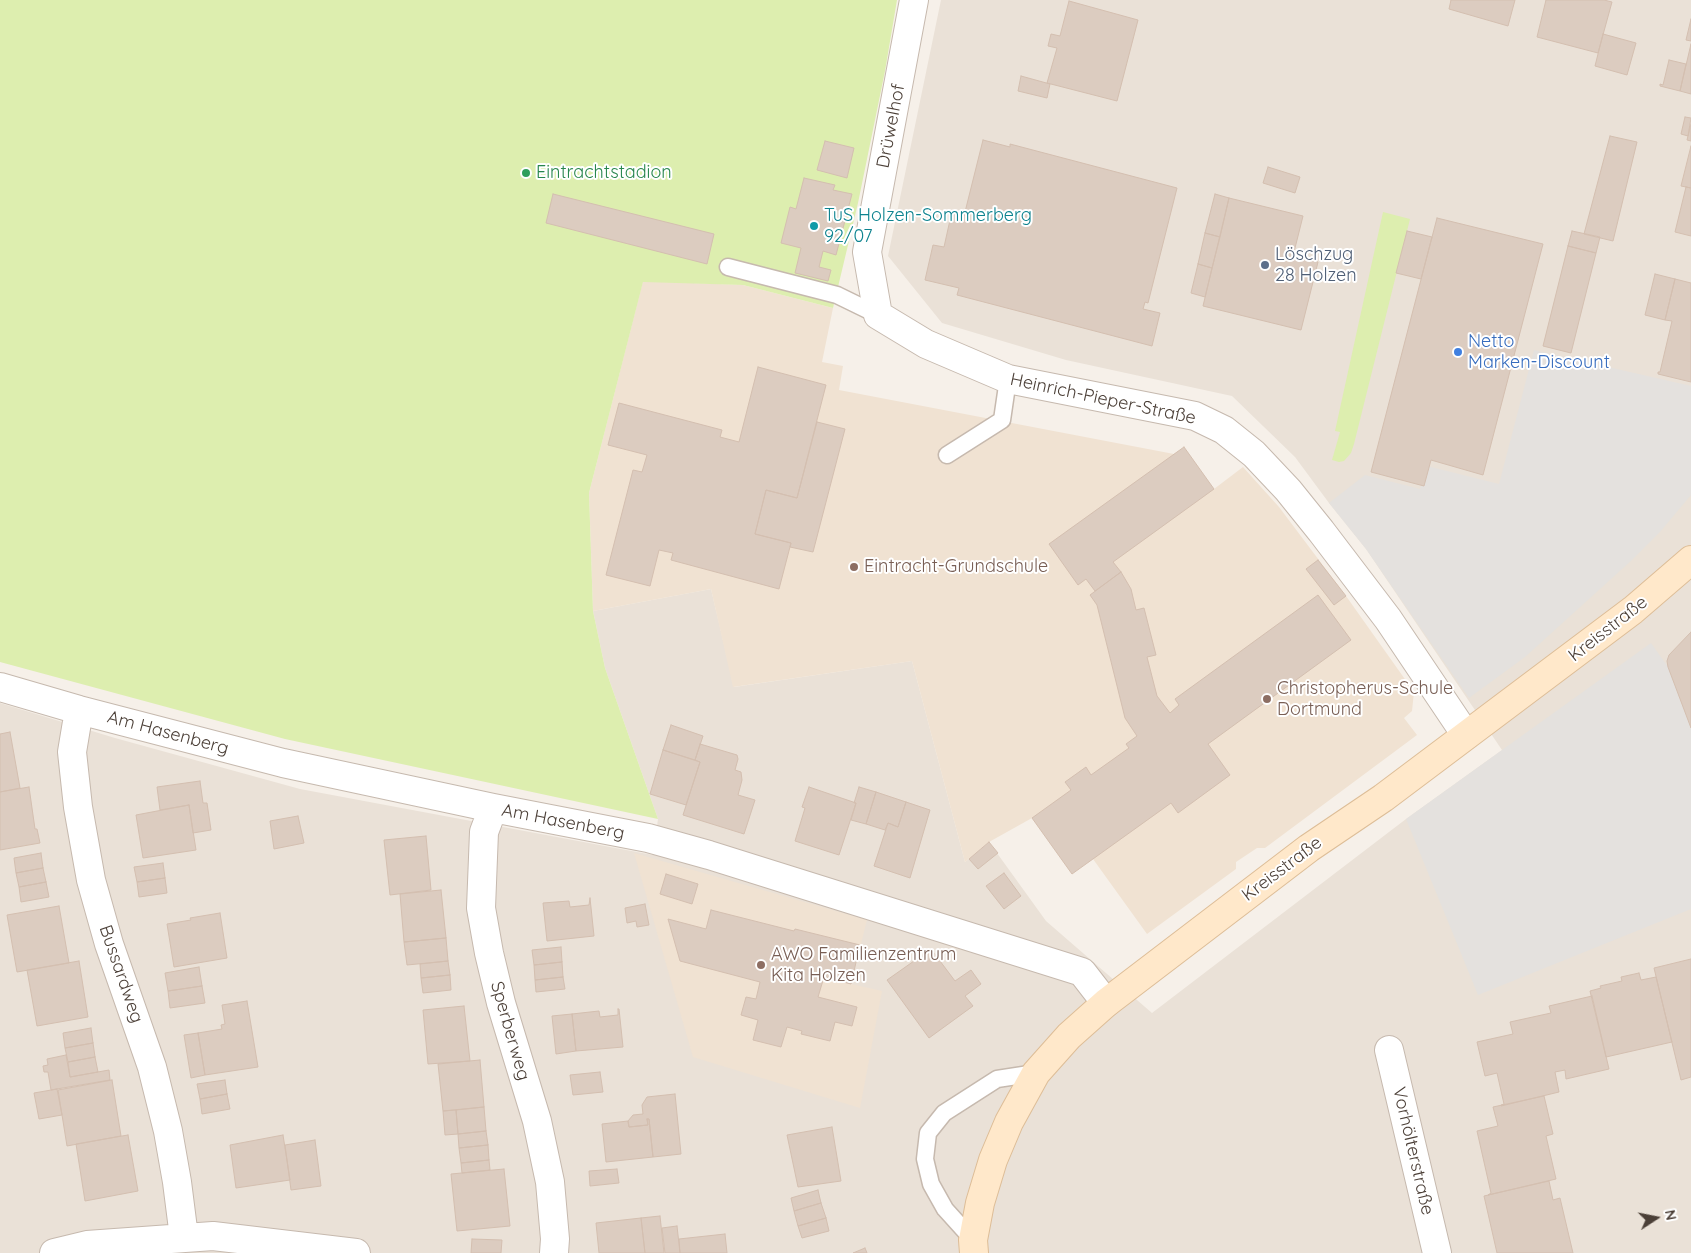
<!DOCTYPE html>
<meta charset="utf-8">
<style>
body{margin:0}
#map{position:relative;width:1691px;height:1253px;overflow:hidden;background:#f6f0e9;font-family:Quicksand,sans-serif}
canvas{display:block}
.north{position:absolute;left:1631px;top:1193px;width:50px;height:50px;-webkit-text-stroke:4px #fff;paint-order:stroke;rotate:79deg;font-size:14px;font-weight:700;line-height:20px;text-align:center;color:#4b3f37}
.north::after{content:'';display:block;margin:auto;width:18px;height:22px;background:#4b3f37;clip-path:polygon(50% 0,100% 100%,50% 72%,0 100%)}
</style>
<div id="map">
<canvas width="1691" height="1253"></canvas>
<div class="north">N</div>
</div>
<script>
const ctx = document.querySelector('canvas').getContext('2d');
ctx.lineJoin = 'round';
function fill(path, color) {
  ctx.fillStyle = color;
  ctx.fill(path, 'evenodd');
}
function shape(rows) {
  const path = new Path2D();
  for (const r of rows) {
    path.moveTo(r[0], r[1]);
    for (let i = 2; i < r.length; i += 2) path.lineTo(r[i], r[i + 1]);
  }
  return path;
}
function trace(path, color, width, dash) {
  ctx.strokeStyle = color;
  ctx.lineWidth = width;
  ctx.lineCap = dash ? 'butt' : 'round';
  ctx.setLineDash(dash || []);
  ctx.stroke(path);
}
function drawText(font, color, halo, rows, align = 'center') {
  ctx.font = font + ' Quicksand,sans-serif';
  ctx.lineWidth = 4;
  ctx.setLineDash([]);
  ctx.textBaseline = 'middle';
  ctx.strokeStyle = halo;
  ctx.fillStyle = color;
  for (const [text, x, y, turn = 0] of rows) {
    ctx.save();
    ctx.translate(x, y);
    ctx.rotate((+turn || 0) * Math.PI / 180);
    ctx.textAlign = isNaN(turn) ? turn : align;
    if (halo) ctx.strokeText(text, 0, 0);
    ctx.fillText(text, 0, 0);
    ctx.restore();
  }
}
fill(shape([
 [941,0,1691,0,1691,1253,0,1253,0,703,115,738,300,789,653,855,658,819,605,668,593,611,711,589,734,687,912,661,965,862,989,842,1046,921,1152,1013,1406,819,1502,750,1366,549,1329,503,1295,457,1232,396,1066,360,942,323,888,256]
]), '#eae1d7');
fill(shape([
 [643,281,743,285,833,308,822,362,843,366,839,390,1174,454,1184,447,1214,489,1243,467,1279,507,1346,596,1414,692,1412,711,1404,718,1417,735,1265,848,1257,848,1236,862,1236,869,1147,934,1093,859,1072,874,1032,818,989,842,965,862,912,661,733,687,711,589,593,611,589,493],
 [634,853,867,920,851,984,882,991,860,1108,693,1057]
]), '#f0e2d2');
fill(shape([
 [0,0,897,0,885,71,858,203,833,308,743,285,643,282,589,493,593,611,605,668,658,819,285,739,0,662],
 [1383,212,1410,219,1354,444,1351,453,1344,461,1339,462,1332,460,1340,432,1335,431]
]), '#ddeeaf');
fill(shape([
 [1534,350,1691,386,1691,495,1660,532,1632,560,1525,657,1469,698,1366,549,1329,503,1365,475,1420,489,1427,466,1499,484],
 [1651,643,1668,667,1691,728,1691,909,1478,995,1406,819]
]), '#e4e1de');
const building = shape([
 [1451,0,1515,0,1508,26,1449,9,1451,0],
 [1546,0,1604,0,1612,2,1598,53,1537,37,1546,0],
 [1069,1,1138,20,1117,101,1047,83,1057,48,1048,46,1051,34,1060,36,1069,1],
 [1691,19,1691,41,1686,40,1691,19],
 [1603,34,1636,43,1627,75,1595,66,1603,34],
 [1691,44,1691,94,1680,91,1691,44],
 [1669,60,1686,64,1680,91,1660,86,1660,84,1663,85,1669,60],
 [1021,76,1050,84,1047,98,1018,91,1021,76],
 [1685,117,1691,118,1688,136,1681,134,1685,117],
 [1691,124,1691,141,1687,140,1691,124],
 [1610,136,1637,142,1613,241,1584,234,1610,136],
 [983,140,1010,147,1010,144,1177,188,1148,303,1145,302,1143,309,1160,313,1152,346,957,295,959,288,925,280,933,245,944,247,952,211,964,216,983,140],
 [825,141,854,148,847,178,817,170,825,141],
 [1691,146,1691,188,1681,186,1691,146],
 [1268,167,1300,177,1295,193,1263,183,1268,167],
 [804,178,835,185,833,190,852,194,836,255,823,251,819,267,831,270,828,281,795,273,801,248,781,243,790,207,796,209,804,178],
 [1686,187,1691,188,1691,236,1675,232,1686,187],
 [553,194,714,234,707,264,546,223,553,194],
 [1215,194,1229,198,1220,237,1205,233,1215,194],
 [1229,198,1303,216,1293,256,1318,262,1301,330,1203,306,1229,198],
 [1437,218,1543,244,1483,475,1431,460,1424,486,1371,472,1437,218],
 [1407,231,1432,237,1421,279,1396,273,1407,231],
 [1572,231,1600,237,1596,253,1568,246,1572,231],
 [1205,233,1220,237,1212,268,1198,264,1205,233],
 [1568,246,1596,253,1571,353,1543,346,1568,246],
 [1198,264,1212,268,1205,297,1191,293,1198,264],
 [1655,274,1675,279,1665,320,1645,315,1655,274],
 [1675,279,1691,283,1691,382,1658,374,1658,372,1660,372,1672,321,1665,320,1675,279],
 [758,367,826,385,797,498,766,490,755,534,791,543,779,589,671,560,673,553,659,550,650,586,606,575,633,470,642,472,647,455,608,445,619,403,722,430,720,437,739,442,758,367],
 [817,422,845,429,813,552,790,547,791,543,755,534,766,490,797,498,817,422],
 [1184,447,1214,489,1113,562,1121,572,1095,591,1086,579,1078,585,1049,544,1184,447],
 [1318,560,1346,596,1334,605,1306,569,1318,560],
 [1121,572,1131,589,1136,610,1144,608,1156,655,1147,657,1157,696,1170,713,1179,705,1175,699,1318,595,1351,640,1208,744,1230,775,1178,813,1171,803,1072,874,1032,818,1071,790,1065,782,1086,767,1091,775,1129,748,1126,744,1137,736,1125,718,1097,605,1090,595,1121,572],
 [1691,632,1691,728,1668,667,1667,661,1669,655,1691,632],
 [671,725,703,736,695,760,663,750,671,725],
 [10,732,20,788,0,792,0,734,10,732],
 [700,744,737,755,738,759,735,770,741,772,742,780,738,795,755,800,744,834,683,815,700,762,695,760,700,744],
 [663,750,700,762,686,805,650,794,663,750],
 [200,781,203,803,207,803,211,830,193,833,189,805,160,810,157,787,200,781],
 [29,787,35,829,37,829,40,843,0,850,0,792,29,787],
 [809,787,856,803,839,855,795,841,805,808,802,807,809,787],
 [859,787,876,792,866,824,851,820,856,803,854,803,859,787],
 [876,792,906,802,898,827,888,823,885,830,866,824,876,792],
 [906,802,930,810,910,878,874,866,888,823,898,827,906,802],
 [189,805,196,850,143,858,136,815,189,805],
 [298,816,304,843,274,849,270,821,298,816],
 [426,836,431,890,390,895,384,840,426,836],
 [989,842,998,853,978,869,969,859,989,842],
 [41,853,43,868,16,873,14,858,41,853],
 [163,863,165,878,137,882,134,867,163,863],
 [43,868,46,882,19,887,16,873,43,868],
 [1004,873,1021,896,1004,909,986,886,1004,873],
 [666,874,698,884,692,904,660,894,666,874],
 [165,878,167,893,139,897,137,882,165,878],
 [46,882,49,897,21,902,19,887,46,882],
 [441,890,446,938,404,942,400,894,441,890],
 [590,898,594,936,547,941,543,903,569,901,570,907,589,905,590,898],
 [645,904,649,925,637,927,636,921,627,923,625,908,645,904],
 [59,906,69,963,17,972,7,915,59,906],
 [711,910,794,931,795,929,860,945,851,984,824,977,818,997,857,1007,852,1026,835,1022,830,1041,801,1034,802,1031,787,1027,781,1047,753,1040,758,1020,741,1015,746,997,756,999,760,982,680,961,668,919,706,929,711,910],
 [220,913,227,958,174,967,167,924,191,920,190,918,220,913],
 [446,938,448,961,407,965,404,942,446,938],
 [561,947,562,962,534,965,532,950,561,947],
 [931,949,955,981,971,970,981,984,965,996,973,1006,929,1038,887,980,931,949],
 [1691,959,1691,1077,1681,1080,1654,968,1691,959],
 [79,961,88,1017,37,1026,27,970,79,961],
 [448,961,450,975,421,978,420,964,448,961],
 [562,962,563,977,535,980,534,965,562,962],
 [199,967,202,986,168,991,165,973,199,967],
 [1639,973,1641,980,1656,977,1672,1042,1606,1057,1590,991,1601,988,1600,986,1622,981,1621,977,1639,973],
 [450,975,451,990,423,993,421,978,450,975],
 [563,977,565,989,536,992,535,980,563,977],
 [202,986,205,1003,170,1008,168,991,202,986],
 [1592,996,1609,1069,1566,1079,1565,1070,1555,1072,1559,1092,1501,1106,1501,1105,1504,1104,1497,1073,1485,1076,1477,1042,1513,1034,1510,1022,1551,1013,1549,1006,1592,996],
 [247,1001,258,1067,205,1075,198,1033,222,1029,221,1025,225,1024,222,1005,247,1001],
 [464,1006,470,1061,428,1064,423,1010,464,1006],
 [618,1009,619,1009,623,1047,576,1051,572,1014,599,1011,600,1017,618,1015,618,1009],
 [572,1014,576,1051,556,1054,552,1016,572,1014],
 [91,1028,93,1043,65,1048,63,1033,91,1028],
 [198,1033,205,1075,191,1078,184,1035,198,1033],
 [93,1043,95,1057,68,1062,65,1048,93,1043],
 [66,1055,70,1077,109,1070,110,1080,51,1090,48,1072,44,1072,43,1066,48,1065,47,1059,66,1055],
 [95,1057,98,1072,70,1077,68,1062,95,1057],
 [480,1060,484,1107,443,1111,438,1064,480,1060],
 [600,1072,603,1092,573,1095,570,1075,600,1072],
 [112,1080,121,1136,67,1146,58,1090,112,1080],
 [225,1080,227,1094,200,1099,197,1084,225,1080],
 [57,1089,62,1115,39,1119,34,1093,57,1089],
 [227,1094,230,1109,202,1114,200,1099,227,1094],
 [675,1094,681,1154,653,1157,649,1119,647,1119,648,1125,629,1127,628,1121,633,1115,643,1114,642,1105,647,1097,675,1094],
 [1544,1096,1553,1134,1546,1136,1556,1179,1488,1195,1491,1193,1477,1131,1498,1126,1493,1107,1544,1096],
 [484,1107,486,1131,458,1134,456,1110,484,1107],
 [456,1110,458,1134,445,1135,443,1111,456,1110],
 [647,1119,649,1119,653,1157,606,1162,602,1124,628,1121,629,1127,648,1125,647,1119],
 [832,1127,841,1181,798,1187,787,1135,832,1127],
 [486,1131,488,1145,459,1148,458,1134,486,1131],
 [128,1135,138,1191,85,1201,76,1144,128,1135],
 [283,1135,290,1180,236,1188,230,1145,283,1135],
 [315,1140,321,1186,291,1190,285,1145,315,1140],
 [488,1145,489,1160,461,1163,459,1148,488,1145],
 [489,1160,490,1170,462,1173,461,1163,489,1160],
 [504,1169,510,1226,457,1231,451,1174,504,1169],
 [617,1169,619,1183,590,1186,589,1171,617,1169],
 [1549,1181,1553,1200,1560,1198,1573,1253,1497,1253,1484,1196,1549,1181],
 [818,1190,821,1203,794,1211,791,1198,818,1190],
 [821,1203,826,1218,798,1226,794,1211,821,1203],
 [660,1216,664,1253,645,1253,641,1218,660,1216],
 [641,1218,645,1253,599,1253,596,1223,641,1218],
 [826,1218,829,1231,802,1238,798,1226,826,1218],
 [677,1226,680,1253,665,1253,662,1228,677,1226],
 [725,1234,727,1253,680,1253,679,1239,725,1234],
 [472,1239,502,1240,501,1253,471,1253,472,1239],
 [865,1248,867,1253,853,1253,865,1248]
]);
fill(building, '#dcccc0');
trace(building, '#d4bfb0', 1);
const lane = shape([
 [728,267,837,295,878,315],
 [947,455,1002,420,1008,379],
 [973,1240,945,1209,931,1184,925,1159,928,1133,944,1113,997,1079,1036,1073]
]);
const street = shape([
 [914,0,867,252,878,315,926,344,1008,379,1195,416,1224,430,1254,454,1288,490,1321,531,1388,619,1466,735],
 [0,687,79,710,283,763,493,808,648,838,709,855,1082,972,1106,1003],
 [79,710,72,752,78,807,91,880,109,944,152,1067,168,1131,177,1182,184,1237],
 [493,808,484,832,481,908,489,953,501,1003,537,1121,550,1182,555,1239,554,1253],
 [1389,1050,1437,1253],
 [54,1253,87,1245,213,1236,356,1253]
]);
const secondary = shape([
 [974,1253,973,1240,980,1203,993,1160,1009,1122,1036,1073,1069,1036,1106,1003,1309,848,1383,798,1633,610,1691,560]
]);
trace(lane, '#c6b9ae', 19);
trace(street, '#c6b9ae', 30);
trace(secondary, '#ddbd97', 30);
trace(lane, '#fff', 16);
trace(street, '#fff', 28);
trace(secondary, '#ffe8ca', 28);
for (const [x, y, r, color] of [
 [526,173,5,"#2e9e5b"],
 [814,226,5,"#0f9aa8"],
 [1265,265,5,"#5c6f8a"],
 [1458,352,5,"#3f7fe0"],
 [854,567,5,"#8d6e63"],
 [1267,699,5,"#8d6e63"],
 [761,965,5,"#8d6e63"]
]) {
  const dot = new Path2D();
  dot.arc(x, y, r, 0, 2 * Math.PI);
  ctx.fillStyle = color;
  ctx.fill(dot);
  trace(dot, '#fff', 2);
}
drawText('18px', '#4b3f37', '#fff', [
 ["Drüwelhof",891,126,-79],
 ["Heinrich-Pieper-Straße",1103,399,12],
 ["Kreisstraße",1608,629,-38],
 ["Am Hasenberg",168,733,15],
 ["Am Hasenberg",563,822,11],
 ["Kreisstraße",1282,869,-37],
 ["Bussardweg",121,974,71],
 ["Sperberweg",510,1031,74],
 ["Vorhölterstraße",1413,1151,77]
]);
drawText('18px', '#27864d', '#fff', [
 ["Eintrachtstadion",536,173]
], 'left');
drawText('18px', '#0d838f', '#fff', [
 ["TuS Holzen-Sommerberg",824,216],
 ["92/07",824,237]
], 'left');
drawText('18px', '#4e5e75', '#fff', [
 ["Löschzug",1275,255],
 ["28 Holzen",1275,276]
], 'left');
drawText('18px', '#366cbe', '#fff', [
 ["Netto",1468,342],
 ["Marken-Discount",1468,363]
], 'left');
drawText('18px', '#785e54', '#fff', [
 ["Eintracht-Grundschule",864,567],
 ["Christopherus-Schule",1277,689],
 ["Dortmund",1277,710],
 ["AWO Familienzentrum",771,955],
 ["Kita Holzen",771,976]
], 'left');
</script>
